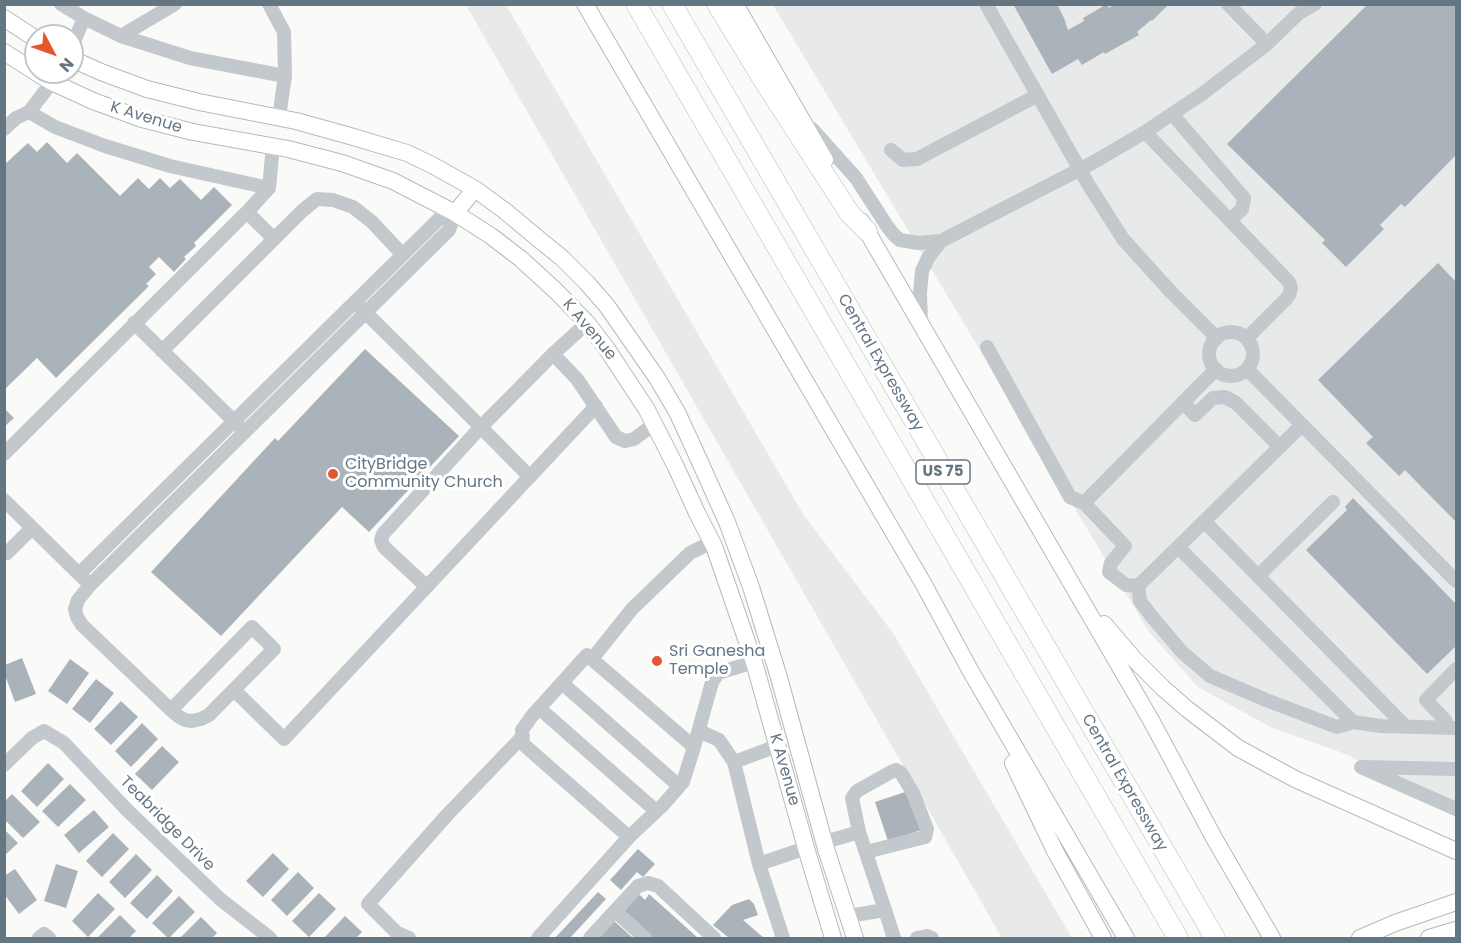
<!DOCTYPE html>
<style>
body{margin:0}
#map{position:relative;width:1461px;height:943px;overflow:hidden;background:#fafaf8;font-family:Poppins,sans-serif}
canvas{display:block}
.frame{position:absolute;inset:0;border:6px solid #657683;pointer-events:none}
.north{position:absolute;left:24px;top:24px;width:60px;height:60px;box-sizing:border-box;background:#fff;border:2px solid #c1c8cd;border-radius:50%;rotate:131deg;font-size:16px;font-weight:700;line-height:24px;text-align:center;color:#657683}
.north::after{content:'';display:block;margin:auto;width:21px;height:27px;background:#e4572e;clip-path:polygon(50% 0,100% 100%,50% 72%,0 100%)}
</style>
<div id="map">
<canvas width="1461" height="943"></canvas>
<div class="frame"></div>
<div class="north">N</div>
</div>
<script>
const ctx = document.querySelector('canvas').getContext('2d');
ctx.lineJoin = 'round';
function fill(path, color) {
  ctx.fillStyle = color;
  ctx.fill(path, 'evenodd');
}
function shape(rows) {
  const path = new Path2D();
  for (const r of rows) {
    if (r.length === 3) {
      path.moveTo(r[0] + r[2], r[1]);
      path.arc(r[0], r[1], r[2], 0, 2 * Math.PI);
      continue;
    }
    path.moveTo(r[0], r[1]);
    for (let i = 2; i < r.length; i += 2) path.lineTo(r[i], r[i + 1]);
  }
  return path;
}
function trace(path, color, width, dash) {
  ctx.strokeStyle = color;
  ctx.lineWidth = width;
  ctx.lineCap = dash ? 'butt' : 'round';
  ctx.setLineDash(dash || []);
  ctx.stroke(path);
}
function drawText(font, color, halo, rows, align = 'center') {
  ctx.font = font + ' Poppins,sans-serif';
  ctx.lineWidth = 6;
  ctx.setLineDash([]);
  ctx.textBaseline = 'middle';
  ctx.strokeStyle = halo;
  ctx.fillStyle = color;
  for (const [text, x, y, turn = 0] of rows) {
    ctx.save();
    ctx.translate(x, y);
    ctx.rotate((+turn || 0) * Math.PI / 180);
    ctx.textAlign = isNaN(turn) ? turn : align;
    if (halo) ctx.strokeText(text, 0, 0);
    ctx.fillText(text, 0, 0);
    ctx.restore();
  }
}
fill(shape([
 [466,5,506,5,803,514,893,633,1072,938,1002,938],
 [773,5,1456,5,1456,816,1348,755,1270,727,1198,687,1149,632]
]), '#e8e9e9');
fill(shape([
 [1013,4,1057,4,1064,18,1068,30,1084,21,1083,18,1107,4,1109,8,1115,4,1169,4,1152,21,1151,20,1137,32,1139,35,1105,54,1104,52,1082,65,1078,59,1052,74],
 [1368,4,1456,4,1456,155,1405,207,1401,204,1380,225,1384,229,1346,267,1322,243,1325,240,1227,144],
 [47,142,67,163,77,153,120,196,138,178,149,189,160,178,170,188,180,179,201,200,214,187,232,205,194,243,196,246,184,257,186,259,174,272,159,257,149,267,156,274,146,284,149,286,56,378,37,358,4,390,4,165,28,143,37,152],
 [1438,263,1456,282,1456,522,1405,470,1399,476,1366,443,1373,437,1318,380],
 [365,349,459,436,369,532,342,507,221,636,151,572,275,438,278,441],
 [4,408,14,418,4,427],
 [1353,498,1456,604,1456,646,1427,674,1306,550,1347,510,1345,507],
 [22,658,36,694,15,702,5,675,5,665],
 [70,659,89,673,67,704,48,691],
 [96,679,114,693,90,723,72,709],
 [121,701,138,717,111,745,94,729],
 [142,723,158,739,131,767,115,751],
 [162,746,179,762,152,790,135,774],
 [48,763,64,779,37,807,21,791],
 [70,784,86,800,58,827,42,811],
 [908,791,921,830,888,841,875,802],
 [12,794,40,822,23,838,4,819,4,802],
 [94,810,109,827,79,853,64,835],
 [4,829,18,843,4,856],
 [113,833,129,849,102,877,86,861],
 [638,849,655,864,643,877,637,872,621,890,610,880],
 [273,853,289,869,263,897,246,881],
 [136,854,152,870,125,898,109,882],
 [56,864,78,871,66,908,44,901],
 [15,869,37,900,19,914,4,894,4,876],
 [298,872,314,888,287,916,271,900],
 [157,875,173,891,147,919,130,903],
 [598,892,606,899,570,938,555,938],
 [98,893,115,909,88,937,72,921],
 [319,893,336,909,309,937,292,921],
 [639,894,645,900,649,894,698,938,652,938,623,912],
 [179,896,195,912,169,938,168,938,152,923],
 [749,899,754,904,758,915,743,920,764,938,729,938,713,925,732,905],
 [120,915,136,931,129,938,97,938],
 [345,916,362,932,356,938,324,938],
 [201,917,217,933,212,938,180,938],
 [614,921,633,938,598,938]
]), '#aab3b9');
const major = shape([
 [585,4,923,583,970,670,1126,938],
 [735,4,825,160],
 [4,18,36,39],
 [4,52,40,75,52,82,93,101,142,119,193,132,288,149,342,163,393,181,455,213,491,236,521,259,556,291,587,323,607,349,647,410,676,467,697,513,714,546,754,662,806,848,833,938],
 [72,59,101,72,147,89,199,102,296,121,350,136,407,153,432,165,475,189,505,211,541,241,562,258,587,283,607,306,657,378,677,412,690,440,727,522,751,587,778,674,826,849,855,938],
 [455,213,475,189],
 [861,221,1152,722,1214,838,1272,938],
 [1104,624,1134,659,1163,688,1187,709,1238,748,1295,779,1456,851],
 [1013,763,1055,851,1103,938],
 [1360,938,1395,923,1456,902],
 [1429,938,1456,930]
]);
const highway = shape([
 [636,4,1178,938],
 [672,4,1215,938],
 [717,4,764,81,850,214,867,231]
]);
trace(major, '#b5babe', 18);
trace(highway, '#b4b9bd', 21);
trace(shape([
 [61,4,84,18,121,36,190,58,285,76],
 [269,4,284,32,285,76,279,117],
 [986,4,1088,184,1123,239,1171,292,1217,338],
 [1228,4,1267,44],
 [121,36,175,4],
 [72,46,84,18],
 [29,112,55,127,105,146,170,166,269,188],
 [1173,115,1244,198,1242,209,1230,220],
 [4,129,16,118,29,112,52,82],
 [812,129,856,178,887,226,894,235,900,240,918,243,941,241,1094,162,1145,132,1289,282,1291,288,1289,295,1286,299,1247,338],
 [1145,132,1202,94,1267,44,1299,13,1315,4],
 [891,150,903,160,917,159,1038,95],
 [247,212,274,239],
 [360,307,458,404,530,477],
 [134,323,239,426],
 [921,323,920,293,922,271,928,258,941,241],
 [1231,354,22],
 [987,347,1070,497,1084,503],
 [162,351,302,211,317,199,333,200,353,207,372,222,403,255],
 [553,354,577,379,616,437,625,441,634,439,654,424],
 [1247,369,1456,581],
 [1183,402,1195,415,1213,398,1225,397,1236,403,1280,447],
 [1302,425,1178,547,1353,722,1381,726,1456,728],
 [4,454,247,212,269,188,273,145],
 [4,500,84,579],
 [1204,521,1406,727],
 [1178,547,1138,586,1126,585,1109,572,1111,563,1125,546,1084,503,1216,369],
 [4,551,7,553,32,528],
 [79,574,439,219,455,213],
 [1258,576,1333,502],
 [1138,586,1140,601,1153,618,1182,652,1210,676,1266,700,1337,727,1353,722],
 [427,587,384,547,381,540,383,534,480,428,553,354,587,323],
 [592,659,632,609,690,553,712,542],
 [562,683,679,786],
 [234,690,284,739,596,406],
 [539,708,656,811],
 [171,710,252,627,274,649,209,715,201,719,192,721,185,720,178,716,171,710,82,625,77,617,75,609,78,600,90,585,449,230,455,213],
 [1448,728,1445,720,1426,700,1456,669],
 [699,731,719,740,734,762],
 [694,747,587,655,532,716,522,730,523,744,629,837,663,805,683,782,694,747,712,682,718,673,754,662],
 [4,765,32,738,44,731,64,743,127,810,220,899,270,938],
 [1456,769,1361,767,1456,809],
 [859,832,852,798,857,791,891,772,896,770,901,773,913,793,927,829,925,837,866,852],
 [825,842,859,832,885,910],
 [759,864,734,762,777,746],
 [615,911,645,938],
 [848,916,885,910,894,938],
 [39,938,44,934,49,938],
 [409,938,397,933,368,904,447,815,523,736],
 [538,938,629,837],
 [590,938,638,886,648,883,658,886,714,938],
 [783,938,759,864,806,848],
 [917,938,927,936,932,938]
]), '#c3c8cc', 14);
trace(major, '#fff', 16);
trace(highway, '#fff', 20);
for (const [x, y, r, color] of [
 [333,474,6,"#e4572e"],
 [657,661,6,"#e4572e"]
]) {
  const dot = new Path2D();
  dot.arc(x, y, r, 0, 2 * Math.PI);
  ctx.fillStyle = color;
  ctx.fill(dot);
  trace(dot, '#fff', 2);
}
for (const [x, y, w] of [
 [943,472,54]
]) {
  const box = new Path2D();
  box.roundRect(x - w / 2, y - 12, w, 24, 4.5);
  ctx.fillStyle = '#fff';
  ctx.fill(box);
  trace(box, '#657683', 1.5);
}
drawText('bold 15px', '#657683', null, [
 ["US 75",943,472]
]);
drawText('16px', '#657683', '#fff', [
 ["K Avenue",146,118,17],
 ["K Avenue",589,330,50],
 ["Central Expressway",880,363,60],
 ["K Avenue",784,770,74],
 ["Central Expressway",1124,783,60],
 ["Teabridge Drive",167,824,45]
]);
drawText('16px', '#657683', '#fff', [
 ["CityBridge",345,465],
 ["Community Church",345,483],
 ["Sri Ganesha",669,652],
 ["Temple",669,670]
], 'left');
</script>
